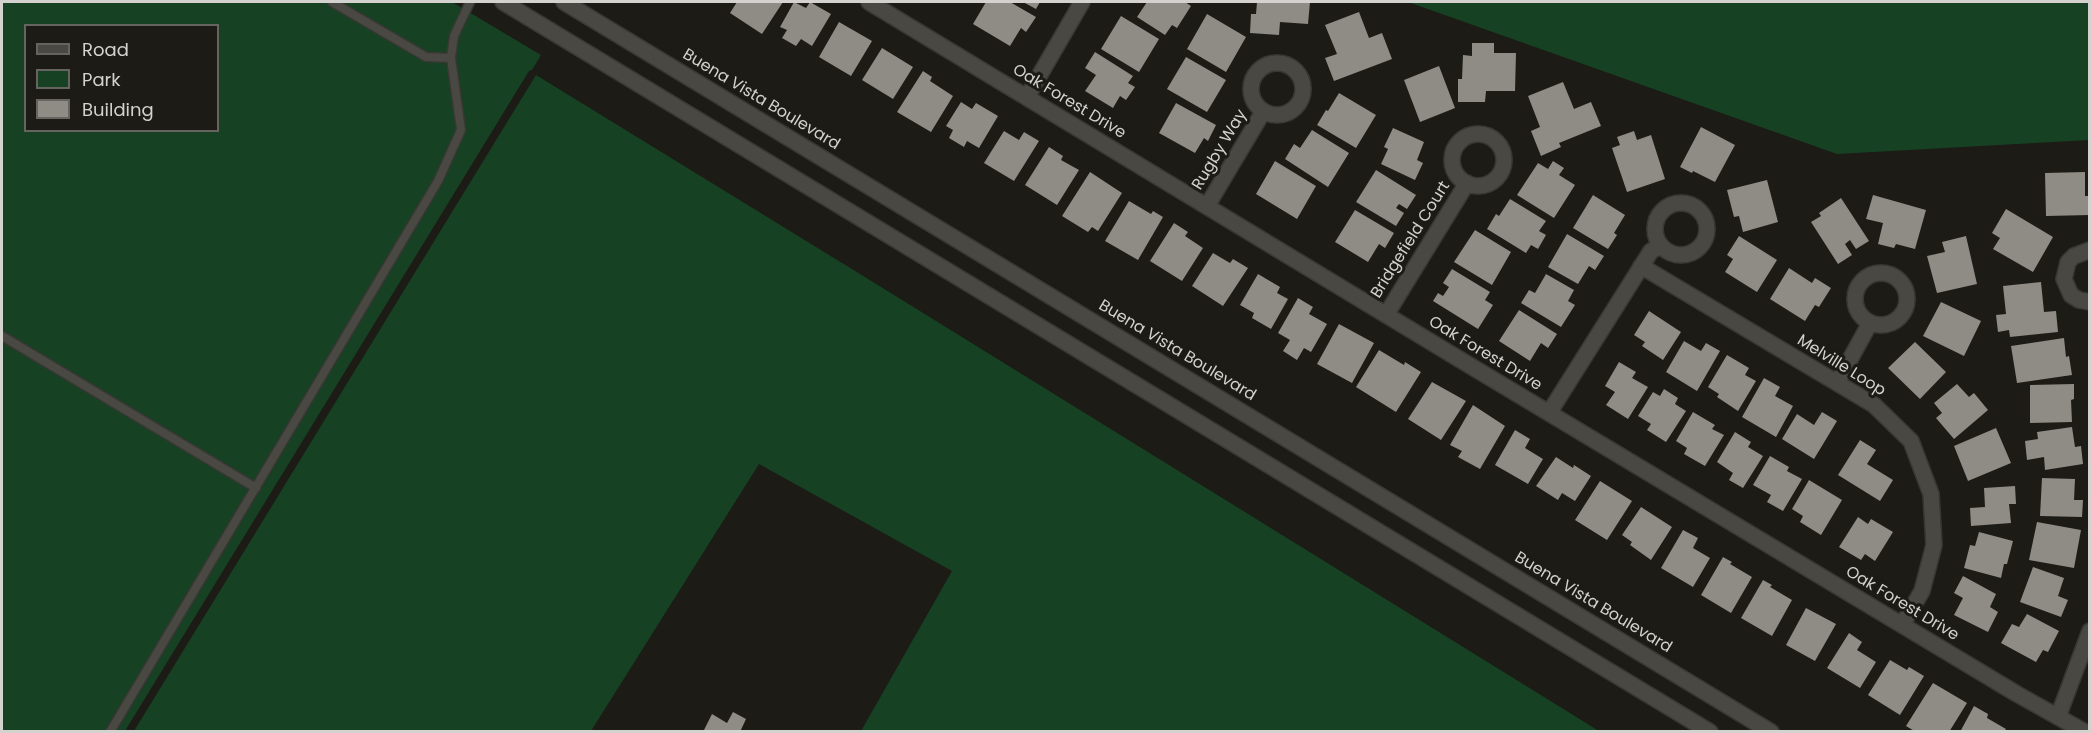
<!DOCTYPE html>
<style>
body{margin:0}
#map{position:relative;width:2091px;height:733px;overflow:hidden;background:#1d1b16;font-family:Poppins,sans-serif}
canvas{display:block}
.frame{position:absolute;inset:0;border:3px solid #d3d2ce;pointer-events:none}
.legend{position:absolute;left:24px;top:24px;width:195px;height:108px;box-sizing:border-box;background:#1d1b16;border:2px solid #666460;margin:0;padding:8px 10px;list-style:none;font-size:18px;color:#d3d2ce}
.legend li{display:flex;align-items:center;gap:12px;height:30px}
.legend b{width:30px;border:2px solid #666460}
</style>
<div id="map">
<canvas width="2091" height="733"></canvas>
<div class="frame"></div>
<ul class="legend">
<li><b style="height:8px;background:#494842"></b>Road</li>
<li><b style="height:16px;background:#164123"></b>Park</li>
<li><b style="height:16px;background:#8e8c85"></b>Building</li>
</ul>
</div>
<script>
const ctx = document.querySelector('canvas').getContext('2d');
ctx.lineJoin = 'round';
function fill(path, color) {
  ctx.fillStyle = color;
  ctx.fill(path, 'evenodd');
}
function shape(rows) {
  const path = new Path2D();
  for (const r of rows) {
    if (r.length === 3) {
      path.moveTo(r[0] + r[2], r[1]);
      path.arc(r[0], r[1], r[2], 0, 2 * Math.PI);
      continue;
    }
    path.moveTo(r[0], r[1]);
    for (let i = 2; i < r.length; i += 2) path.lineTo(r[i], r[i + 1]);
  }
  return path;
}
function trace(path, color, width, dash) {
  ctx.strokeStyle = color;
  ctx.lineWidth = width;
  ctx.lineCap = dash ? 'butt' : 'round';
  ctx.setLineDash(dash || []);
  ctx.stroke(path);
}
function drawText(font, color, halo, rows, align = 'center') {
  ctx.font = font + ' Poppins,sans-serif';
  ctx.lineWidth = 6;
  ctx.setLineDash([]);
  ctx.textBaseline = 'middle';
  ctx.strokeStyle = halo;
  ctx.fillStyle = color;
  for (const [text, x, y, turn = 0] of rows) {
    ctx.save();
    ctx.translate(x, y);
    ctx.rotate((+turn || 0) * Math.PI / 180);
    ctx.textAlign = isNaN(turn) ? turn : align;
    if (halo) ctx.strokeText(text, 0, 0);
    ctx.fillText(text, 0, 0);
    ctx.restore();
  }
}
fill(shape([
 [2,2,452,2,541,55,532,70,529,71,125,731,2,731],
 [26,26,218,26,218,130,26,130],
 [1408,2,2089,2,2089,140,1837,154],
 [536,75,873,282,1599,731,861,731,952,571,759,464,591,731,134,731]
]), '#164123');
fill(shape([
 [737,2,783,2,762,34,730,13],
 [794,2,806,8,810,2,831,14,812,46,801,39,796,46,782,38,787,30,780,27],
 [986,2,1010,2,1036,17,1026,32,1021,28,1010,46,973,24],
 [1023,2,1040,2,1036,9],
 [1147,2,1185,2,1191,6,1177,28,1172,25,1165,35,1137,17],
 [1257,2,1310,2,1308,24,1280,22,1279,35,1250,33,1251,14,1256,14],
 [1359,12,1369,38,1382,33,1392,59,1334,81,1325,58,1337,54,1325,25],
 [1207,14,1246,37,1226,72,1187,49],
 [1121,16,1159,39,1139,72,1101,49],
 [839,22,872,41,851,76,819,57],
 [1472,43,1494,43,1494,53,1516,53,1515,91,1486,91,1485,102,1458,102,1458,79,1462,79,1463,55,1472,56],
 [882,48,913,67,893,99,862,80],
 [1095,52,1133,76,1128,83,1135,87,1126,100,1120,96,1113,108,1085,91,1096,75,1085,68],
 [1186,57,1226,80,1207,112,1167,89],
 [1439,66,1455,108,1420,122,1404,80],
 [923,71,932,77,930,81,953,96,931,132,897,112],
 [1563,82,1574,109,1591,102,1601,126,1559,143,1561,147,1541,156,1531,131,1540,127,1528,96],
 [1339,93,1376,115,1356,148,1317,125,1326,110,1328,111],
 [961,102,972,109,976,103,998,116,979,148,967,141,964,147,949,138,953,130,946,126],
 [1176,103,1216,125,1208,141,1204,138,1195,153,1159,133],
 [1701,127,1735,145,1715,182,1693,171,1692,173,1680,167],
 [1393,128,1424,142,1417,160,1423,163,1415,180,1381,164,1388,149,1384,147],
 [1312,130,1349,153,1328,187,1285,159,1294,144,1300,148],
 [1004,131,1019,140,1024,132,1039,141,1014,181,984,163],
 [1634,131,1637,140,1651,135,1665,179,1627,192,1612,148,1620,145,1617,137],
 [1049,147,1063,156,1061,160,1079,170,1057,205,1025,185],
 [1275,161,1316,186,1297,219,1256,194],
 [1553,161,1564,168,1559,175,1575,185,1554,218,1517,195,1538,163,1548,169],
 [1376,170,1416,195,1407,209,1399,204,1396,208,1404,213,1396,226,1356,202],
 [1090,172,1122,193,1098,231,1092,227,1088,232,1062,216],
 [2085,172,2085,196,2090,196,2090,215,2046,216,2045,173],
 [1767,180,1778,222,1743,232,1739,216,1734,217,1727,190],
 [1593,195,1625,215,1614,233,1617,235,1608,249,1573,228],
 [1873,195,1926,210,1915,249,1896,244,1894,248,1878,244,1883,223,1866,219],
 [1841,198,1869,241,1856,249,1850,240,1845,244,1852,255,1838,264,1811,222,1821,216,1819,213],
 [1510,199,1546,221,1539,231,1546,235,1538,249,1531,245,1526,253,1487,229,1496,214,1499,216],
 [1129,201,1151,214,1153,211,1163,217,1138,260,1105,241],
 [2006,209,2053,237,2033,272,1993,249,2000,238,1992,233],
 [1355,210,1394,233,1385,248,1379,244,1368,262,1335,242],
 [1174,223,1188,232,1185,236,1203,248,1182,281,1150,261],
 [1475,230,1511,252,1492,285,1454,262],
 [1567,234,1604,256,1595,270,1589,266,1578,284,1548,267],
 [1739,236,1777,260,1757,292,1725,272,1733,259,1727,255],
 [1966,236,1977,284,1937,293,1927,256,1945,252,1942,242],
 [1213,253,1230,263,1233,259,1248,268,1223,306,1192,286],
 [1789,268,1812,283,1815,278,1831,288,1819,307,1815,305,1805,321,1770,299],
 [1452,269,1490,292,1485,300,1493,305,1478,329,1433,301,1438,293,1443,296,1449,287,1443,283],
 [1258,274,1280,287,1277,293,1288,299,1271,329,1252,318,1254,313,1240,305],
 [1546,274,1574,290,1568,301,1575,305,1561,327,1521,303,1529,290,1535,293],
 [2041,282,2044,312,2056,311,2058,332,2010,337,2009,330,1998,332,1996,315,2006,314,2003,286],
 [1298,298,1313,307,1309,314,1327,324,1311,352,1304,348,1297,360,1283,351,1290,340,1278,333],
 [1941,302,1981,321,1964,356,1923,336],
 [1519,310,1557,334,1548,348,1541,343,1530,361,1499,341],
 [1649,311,1681,332,1663,360,1642,346,1645,342,1634,335],
 [1339,324,1374,343,1352,383,1317,364],
 [2064,338,2066,357,2069,356,2072,375,2017,383,2011,346],
 [1684,341,1701,351,1706,343,1720,351,1697,391,1666,372],
 [1915,342,1946,372,1920,399,1888,368],
 [1379,350,1404,365,1405,362,1421,372,1396,412,1356,387],
 [1727,355,1749,368,1745,375,1756,381,1738,411,1717,397,1719,394,1708,387],
 [1619,362,1636,372,1632,378,1648,387,1628,419,1606,405,1615,392,1605,386],
 [1764,378,1780,387,1775,396,1793,406,1776,437,1742,417],
 [1432,382,1466,401,1441,440,1408,419],
 [1957,384,1969,397,1974,393,1988,410,1954,439,1936,418,1942,413,1934,403],
 [2074,384,2074,399,2071,400,2072,422,2030,423,2030,385],
 [1664,389,1678,398,1675,404,1686,411,1666,442,1647,430,1651,424,1638,416,1653,392,1660,396],
 [1473,405,1505,426,1480,469,1458,457,1462,451,1450,445],
 [1693,412,1715,425,1712,429,1724,435,1705,466,1684,454,1687,448,1676,441],
 [1822,412,1837,421,1814,459,1782,439,1797,414,1814,425],
 [2072,427,2075,447,2081,446,2083,464,2045,470,2044,457,2027,460,2025,441,2038,439,2037,432],
 [1996,428,2011,463,1968,481,1954,446],
 [1515,430,1530,439,1525,448,1543,459,1528,484,1495,465],
 [1735,432,1751,442,1748,447,1763,456,1743,488,1729,480,1733,473,1717,462],
 [1860,440,1876,450,1867,464,1893,480,1880,501,1838,475],
 [1770,456,1789,467,1787,471,1802,479,1783,511,1767,502,1771,495,1753,485],
 [1556,457,1573,468,1574,465,1591,476,1575,501,1562,493,1558,500,1536,486],
 [2042,478,2075,479,2074,500,2083,500,2082,517,2040,516],
 [1809,480,1842,500,1821,535,1800,522,1803,516,1792,509],
 [1600,481,1632,501,1607,540,1575,520],
 [2015,486,2016,504,2009,504,2011,523,1971,526,1970,508,1985,507,1984,488],
 [1641,507,1672,527,1651,560,1630,545,1632,542,1622,535],
 [1858,517,1868,524,1871,519,1893,532,1875,561,1865,554,1861,560,1839,547],
 [2037,522,2081,530,2074,568,2029,560],
 [1683,530,1698,538,1693,548,1710,558,1693,587,1661,568],
 [1979,532,2013,541,2007,564,2004,564,2001,578,1964,568,1970,545,1975,546],
 [1723,557,1732,562,1730,564,1752,577,1731,613,1701,595],
 [2033,567,2064,578,2058,596,2068,600,2061,617,2020,602],
 [1963,576,1996,594,1990,607,1998,612,1988,632,1954,615,1963,598,1954,593],
 [1763,580,1772,585,1770,587,1792,600,1772,636,1741,618],
 [1806,608,1836,624,1815,661,1786,645],
 [2027,614,2059,631,2048,652,2043,650,2036,662,2001,643,2012,624,2019,627],
 [1849,633,1862,642,1857,650,1876,662,1860,688,1827,668],
 [1890,660,1907,670,1909,667,1924,676,1900,715,1868,695],
 [1933,683,1967,703,1949,732,1916,732,1906,726],
 [1974,706,1988,714,1987,718,2006,729,2004,732,1960,732],
 [733,712,746,719,740,732,703,732,712,714,727,723]
]), '#8e8c85');
const lane = shape([
 [332,2,426,57,451,58],
 [2,336,256,488],
 [110,732,438,181,461,130,451,58,454,36,470,2]
]);
const street = shape([
 [869,2,1464,362,2017,694,2085,732],
 [1277,89,26],
 [1027,97,1082,2],
 [1478,160,26],
 [1681,229,26],
 [1207,206,1263,112],
 [2090,250,2074,256,2068,262,2064,279,2071,295,2079,300,2090,302],
 [1641,266,1874,405,1911,441,1931,494,1934,545,1922,591,1902,625],
 [1881,299,26],
 [1386,315,1467,183],
 [1837,383,1870,323],
 [1549,413,1651,251,1661,246],
 [2058,717,2090,631]
]);
const secondary = shape([
 [503,2,1710,732],
 [564,2,1771,732]
]);
trace(lane, '#383734', 11);
trace(street, '#383734', 18);
trace(secondary, '#383734', 18);
trace(lane, '#494842', 8);
trace(street, '#494842', 15);
trace(secondary, '#494842', 15);
drawText('16px', '#d3d2ce', '#1d1b16', [
 ["Buena Vista Boulevard",761,100,31],
 ["Oak Forest Drive",1069,102,31],
 ["Rugby Way",1220,150,-59],
 ["Bridgefield Court",1411,240,-58],
 ["Buena Vista Boulevard",1177,351,31],
 ["Oak Forest Drive",1485,354,31],
 ["Melville Loop",1841,366,32],
 ["Buena Vista Boulevard",1593,603,31],
 ["Oak Forest Drive",1902,604,31]
]);
</script>
